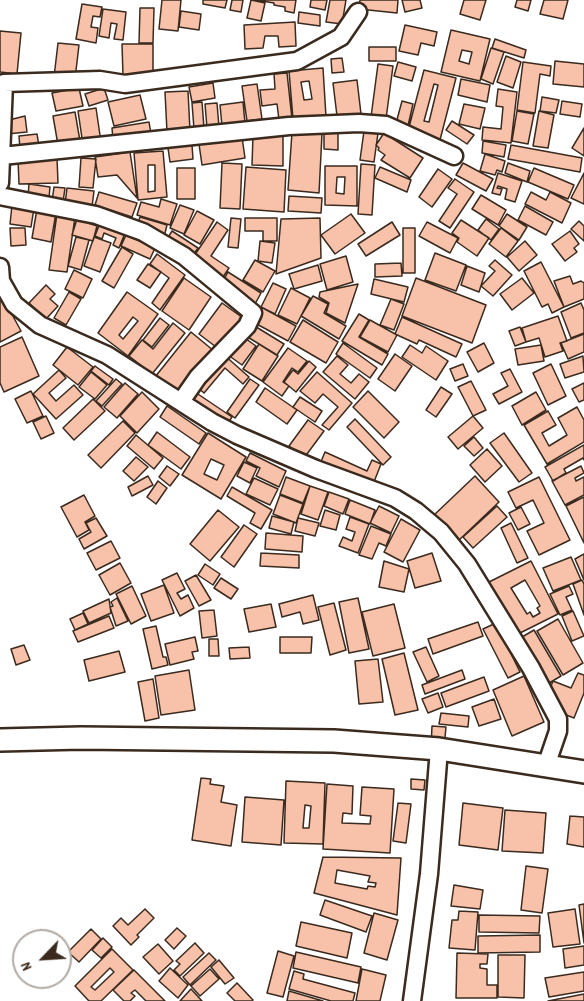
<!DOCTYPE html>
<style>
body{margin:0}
#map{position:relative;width:584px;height:1001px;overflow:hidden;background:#fff;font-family:Dekko,sans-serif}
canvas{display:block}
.north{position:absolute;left:12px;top:929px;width:60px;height:60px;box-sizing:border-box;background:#fff;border:2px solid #b1aaa5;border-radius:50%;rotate:245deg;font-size:16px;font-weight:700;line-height:24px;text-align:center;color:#3b2a1e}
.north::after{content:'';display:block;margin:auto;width:21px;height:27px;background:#3b2a1e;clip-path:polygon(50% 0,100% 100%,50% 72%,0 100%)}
</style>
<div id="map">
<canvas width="584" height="1001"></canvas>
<div class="north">N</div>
</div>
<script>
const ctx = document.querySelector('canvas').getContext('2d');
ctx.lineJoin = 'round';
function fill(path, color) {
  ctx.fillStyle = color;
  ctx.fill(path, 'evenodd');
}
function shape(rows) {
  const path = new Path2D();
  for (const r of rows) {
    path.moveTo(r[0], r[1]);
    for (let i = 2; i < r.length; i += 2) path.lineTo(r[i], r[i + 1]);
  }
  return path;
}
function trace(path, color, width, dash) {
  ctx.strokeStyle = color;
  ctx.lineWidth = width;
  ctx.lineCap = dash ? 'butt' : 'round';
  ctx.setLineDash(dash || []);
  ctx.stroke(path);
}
const building = shape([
 [162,0,181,0,178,31,159,29,162,0],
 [203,0,227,0,225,8,203,4,203,0],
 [232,0,243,0,241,12,230,10,232,0],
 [251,0,265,3,261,21,247,18,251,0],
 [256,0,296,0,294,13,285,11,285,7,274,5,274,3,256,0],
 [311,0,327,0,325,10,310,7,311,0],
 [330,0,346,0,342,24,326,22,330,0],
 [360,0,398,0,397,13,359,9,360,0],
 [402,0,420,0,422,8,405,12,402,0],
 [464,0,486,0,480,20,460,14,464,0],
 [517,0,531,0,528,11,515,7,517,0],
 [544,0,568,0,563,19,540,14,544,0],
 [82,4,102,7,100,17,93,16,91,27,98,28,96,43,76,39,82,4],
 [140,8,154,8,153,43,139,43,140,8],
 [103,9,126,12,123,40,114,39,117,24,111,23,109,38,99,36,103,9],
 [181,11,201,14,199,30,179,27,181,11],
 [299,12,320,15,320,26,298,23,299,12],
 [295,22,296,46,279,47,278,36,265,36,263,48,245,49,244,25,295,22],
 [405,25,437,32,434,46,421,43,418,55,399,51,405,25],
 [451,30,490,39,480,81,441,72,451,30],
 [462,50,472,52,469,64,459,61,462,50],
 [0,31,21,33,17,74,0,72,0,31],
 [495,39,526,50,524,58,492,48,495,39],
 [58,43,79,45,75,79,54,77,58,43],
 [122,44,153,44,153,76,123,76,122,44],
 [369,47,396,47,396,61,369,61,369,47],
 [491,48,504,52,493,84,481,79,491,48],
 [506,56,521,62,513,88,497,82,506,56],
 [342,58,344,72,332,73,331,59,342,58],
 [555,61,584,64,584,87,553,84,555,61],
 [398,62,416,67,412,81,394,76,398,62],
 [523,62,551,66,550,76,540,74,535,113,517,110,523,62],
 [378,64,393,66,386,119,371,117,378,64],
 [323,68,326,117,293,119,289,71,323,68],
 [309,81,312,99,304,100,301,82,309,81],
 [424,70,456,78,440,140,408,131,424,70],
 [287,73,292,119,279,120,277,104,262,106,260,90,275,89,274,74,287,73],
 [461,79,490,85,487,102,458,95,461,79],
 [357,80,361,114,337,116,333,83,357,80],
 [213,83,215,98,192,102,189,87,213,83],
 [257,84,262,119,247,121,242,86,257,84],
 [434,84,438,85,429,122,424,121,434,84],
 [79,88,83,106,56,111,52,93,79,88],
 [104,88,108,100,89,106,85,94,104,88],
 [498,89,517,92,511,143,482,140,483,127,501,129,503,107,496,106,498,89],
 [188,91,190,131,167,132,165,92,188,91],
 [140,95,146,119,114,126,108,102,140,95],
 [542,97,559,100,556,113,540,111,542,97],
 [402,101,413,104,407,130,395,127,402,101],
 [562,101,582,104,580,117,560,114,562,101],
 [202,102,204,128,194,129,192,103,202,102],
 [243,102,245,123,222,126,220,105,243,102],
 [217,103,219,127,207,128,205,104,217,103],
 [464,104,485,108,480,129,459,124,464,104],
 [96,108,101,142,83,145,78,111,96,108],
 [517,111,534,114,528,144,512,141,517,111],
 [539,111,554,115,548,148,533,146,539,111],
 [75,112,80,141,58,145,53,116,75,112],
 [25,116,27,132,7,134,9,120,25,116],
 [452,121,474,135,467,144,446,130,452,121],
 [149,122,151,134,113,140,112,128,149,122],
 [584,128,584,156,572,148,584,128],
 [324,129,338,130,338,150,324,149,324,129],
 [364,131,378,133,374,162,360,160,364,131],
 [292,132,322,134,319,193,288,190,292,132],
 [384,133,423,158,410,178,381,160,385,155,378,150,379,148,376,145,384,133],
 [37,134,39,146,20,149,19,136,37,134],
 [253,135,283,135,283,166,252,165,253,135],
 [242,137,245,158,202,165,199,144,242,137],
 [483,141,506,145,504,157,482,153,483,141],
 [192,145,193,159,170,162,168,148,192,145],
 [511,145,582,158,580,172,508,159,511,145],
 [163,151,167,197,138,200,134,153,163,151],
 [130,152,137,198,117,175,98,177,95,157,130,152],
 [485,154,505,161,502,172,497,170,495,175,480,171,485,154],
 [57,158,58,183,19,184,18,160,57,158],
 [81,158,96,159,93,188,79,187,81,158],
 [222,163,242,164,240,209,220,208,222,163],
 [463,163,493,179,486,191,456,175,463,163],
 [508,163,530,171,527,182,505,173,508,163],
 [361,164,375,165,372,215,358,214,361,164],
 [148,165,155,165,155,191,148,192,148,165],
 [325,166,357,166,357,206,325,205,325,166],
 [246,167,286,170,284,212,243,209,246,167],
 [380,167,411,180,407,192,375,178,380,167],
 [177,168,195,168,195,199,177,199,177,168],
 [534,168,574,185,568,199,528,182,534,168],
 [438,169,452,179,432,207,419,197,438,169],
 [498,173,522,181,515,202,505,199,507,189,498,186,497,188,502,189,500,195,492,193,498,173],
 [584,173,584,204,571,198,584,173],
 [337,177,345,177,344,194,336,193,337,177],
 [455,179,474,192,450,228,439,221,457,194,448,188,455,179],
 [29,184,50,187,49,198,28,196,29,184],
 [54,187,65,188,63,202,52,201,54,187],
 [67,188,94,191,92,207,65,204,67,188],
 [99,192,137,203,132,217,95,205,99,192],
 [531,192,546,200,550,192,571,203,562,223,525,204,531,192],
 [481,195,506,210,498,225,472,209,481,195],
 [289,196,322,198,321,213,288,211,289,196],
 [161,199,177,204,170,225,137,215,141,202,159,207,161,199],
 [12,205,34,208,31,227,10,224,12,205],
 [180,205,194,210,184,234,170,228,180,205],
 [525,206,553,222,546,235,518,220,525,206],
 [37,209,56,213,51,242,32,238,37,209],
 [197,211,214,220,200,244,184,235,197,211],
 [57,214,75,217,67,272,49,270,57,214],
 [351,214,365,233,335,254,321,235,351,214],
 [507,214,527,227,519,240,499,226,507,214],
 [140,217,167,225,164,237,136,228,140,217],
 [231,218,241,219,238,248,228,247,231,218],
 [245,218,277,218,277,241,263,241,263,231,245,231,245,218],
 [320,218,321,258,276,274,281,219,320,218],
 [77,219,97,226,93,241,72,235,77,219],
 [486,219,499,229,491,240,478,230,486,219],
 [461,220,489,238,477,256,457,242,459,238,452,233,461,220],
 [579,221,584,226,584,241,571,229,579,221],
 [217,222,228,230,211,256,229,268,221,280,192,259,217,222],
 [392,222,400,235,366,256,358,244,392,222],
 [427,222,458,238,450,253,419,236,427,222],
 [100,223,125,233,119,248,113,245,116,238,104,233,102,239,95,236,100,223],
 [10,228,25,228,26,245,11,246,10,228],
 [403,228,415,228,415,273,403,273,403,228],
 [501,228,518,241,506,257,489,244,501,228],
 [172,231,198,248,191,258,166,241,172,231],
 [570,231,579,244,574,248,577,252,565,261,552,244,570,231],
 [126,235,155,248,150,259,121,246,126,235],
 [76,237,89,240,81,270,68,266,76,237],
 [94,237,111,243,100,272,84,266,94,237],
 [260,241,275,243,272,263,258,261,260,241],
 [525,241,537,255,519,271,507,257,525,241],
 [122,247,133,254,114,288,102,281,122,247],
 [435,253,466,265,456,291,425,280,435,253],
 [157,254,185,275,160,310,152,303,169,278,150,264,157,254],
 [346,256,353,282,327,290,320,264,346,256],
 [255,260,275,271,263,292,243,280,255,260],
 [495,260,512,275,493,296,481,286,495,271,489,266,495,260],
 [541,262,564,307,552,313,548,304,542,307,524,271,541,262],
 [401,263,402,276,375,277,375,264,401,263],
 [148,264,161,272,150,288,137,280,148,264],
 [318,265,322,281,294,289,289,274,318,265],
 [467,266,485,273,479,292,461,285,467,266],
 [74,270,92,279,83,298,65,289,74,270],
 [228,272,261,293,255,304,222,283,228,272],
 [570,276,573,284,581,281,584,283,584,299,564,307,554,281,570,276],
 [184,278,211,297,189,330,162,311,184,278],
 [416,278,486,305,472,343,402,316,416,278],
 [522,278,534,293,512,310,500,294,522,278],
 [374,279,408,287,404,302,371,294,374,279],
 [273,283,286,289,275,314,261,307,273,283],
 [358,284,345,323,326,313,329,303,319,297,320,292,358,284],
 [46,285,55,294,50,299,58,306,46,319,29,303,46,285],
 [291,288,310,298,297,324,278,315,291,288],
 [69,292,81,299,66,325,54,318,69,292],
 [127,292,158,314,128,356,98,333,127,292],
 [133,317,138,321,123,339,119,335,133,317],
 [1,294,21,331,0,342,0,295,1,294],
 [313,296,328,304,324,313,346,326,339,339,301,316,313,296],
 [391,299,404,304,394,330,380,325,391,299],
 [222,303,243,318,220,350,199,334,222,303],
 [581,303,584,310,584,333,571,338,561,312,581,303],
 [261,307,296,326,288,341,253,322,261,307],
 [359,314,369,320,359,337,388,354,382,365,342,341,359,314],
 [558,316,567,341,560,343,563,351,545,357,539,338,526,342,522,328,558,316],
 [402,317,462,344,456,357,419,340,417,344,395,334,402,317],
 [160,318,169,325,152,347,143,340,160,318],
 [303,320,338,342,326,363,290,342,303,320],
 [370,320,397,335,388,352,360,337,370,320],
 [173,323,185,333,152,374,129,356,142,340,153,349,173,323],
 [253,325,284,344,277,355,246,336,253,325],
 [520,327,526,342,515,346,509,331,520,327],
 [191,332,214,351,178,395,155,377,191,332],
 [584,334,584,352,568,359,561,343,584,334],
 [242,336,256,346,242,365,228,355,242,336],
 [22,337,39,376,4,392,0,383,0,347,22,337],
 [343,343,377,368,370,378,336,354,343,343],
 [484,343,494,363,478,372,467,352,484,343],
 [259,344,278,356,262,381,243,369,259,344],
 [410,345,422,353,426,346,448,361,436,380,402,357,410,345],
 [541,345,544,361,518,365,515,349,541,345],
 [67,347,93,367,78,385,53,365,67,347],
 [288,348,307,361,298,372,292,368,283,382,289,386,282,396,263,382,288,348],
 [223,354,249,377,243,384,225,368,204,393,196,386,223,354],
 [395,354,412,366,395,391,378,379,395,354],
 [337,356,348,365,340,374,351,383,359,374,369,382,355,399,323,372,337,356],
 [583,356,584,372,565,378,560,364,583,356],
 [309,361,316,367,296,392,284,382,293,370,298,374,309,361],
 [463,364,468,376,455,381,450,369,463,364],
 [551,364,566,396,548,405,533,373,551,364],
 [95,366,113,379,109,385,91,371,95,366],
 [510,369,522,392,499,404,493,394,508,386,501,373,510,369],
 [59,370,66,378,49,393,56,401,74,385,83,395,56,419,33,394,59,370],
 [91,372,107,385,95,399,79,387,91,372],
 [317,372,352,403,329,430,322,425,338,407,323,394,315,403,300,391,317,372],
 [116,379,122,384,102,406,96,401,116,379],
 [250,379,259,385,235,418,227,412,250,379],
 [471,381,486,410,473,416,458,387,471,381],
 [125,383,138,394,117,418,104,407,125,383],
 [584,383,584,400,579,402,572,389,584,383],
 [441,387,452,394,436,417,426,410,441,387],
 [265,388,297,410,287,424,256,402,265,388],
 [192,390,232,417,227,424,188,396,192,390],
 [31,391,43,416,27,423,15,399,31,391],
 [368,391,399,422,384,438,353,407,368,391],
 [142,392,159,409,137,433,120,416,142,392],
 [536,392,546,410,522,425,512,406,536,392],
 [300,397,322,411,315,422,293,407,300,397],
 [93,399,105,411,74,440,63,428,93,399],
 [167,406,206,433,199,444,160,417,167,406],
 [577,407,584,420,584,442,547,464,524,425,548,411,556,425,542,433,549,446,567,435,558,418,577,407],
 [46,416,54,433,41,439,33,422,46,416],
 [473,416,483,428,458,449,448,437,473,416],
 [355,419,391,457,383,465,347,427,355,419],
 [308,420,324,431,304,458,289,446,308,420],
 [123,421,135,433,101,468,88,455,123,421],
 [157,432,190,457,181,469,148,445,157,432],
 [208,433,246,457,221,499,182,475,208,433],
 [504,433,532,473,519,482,490,443,504,433],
 [136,435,163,458,154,469,127,446,136,435],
 [474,437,483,448,474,456,464,446,474,437],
 [584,445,584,460,583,458,564,469,566,473,553,481,545,467,584,445],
 [487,449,502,466,485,482,470,465,487,449],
 [325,452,367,471,372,460,381,464,372,487,320,464,325,452],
 [250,453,286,471,279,487,256,476,260,468,246,461,250,453],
 [136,457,148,467,134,481,123,471,136,457],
 [211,459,224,465,217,480,204,474,211,459],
 [244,462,257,468,250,483,237,476,244,462],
 [167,466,179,474,170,486,159,477,167,466],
 [581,466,584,473,575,478,576,481,584,477,584,495,565,505,552,481,581,466],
 [148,476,153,485,132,496,128,487,148,476],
 [475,476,499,502,457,542,433,516,475,476],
 [286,477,310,486,303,503,280,494,286,477],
 [539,477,570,540,539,555,527,531,544,523,533,500,516,508,508,492,539,477],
 [254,478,278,489,270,505,246,494,254,478],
 [158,481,167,488,156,504,147,497,158,481],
 [310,486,328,492,318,520,301,514,310,486],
 [232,487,272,510,261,529,250,523,255,513,227,496,232,487],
 [329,492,349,499,343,514,324,506,329,492],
 [84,495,95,516,85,522,89,530,77,537,61,507,84,495],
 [280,495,303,504,296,523,273,514,280,495],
 [584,497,584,543,566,506,584,497],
 [350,500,375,510,370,524,345,514,350,500],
 [379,506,399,516,391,533,370,523,379,506],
 [497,506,507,517,473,548,463,537,497,506],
 [521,507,530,524,518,530,509,513,521,507],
 [218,510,239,527,210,561,190,544,218,510],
 [325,510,340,515,336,530,320,526,325,510],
 [272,516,294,522,291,534,269,528,272,516],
 [350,517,369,524,358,553,339,546,343,537,352,541,355,532,346,529,350,517],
 [96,518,107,536,84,549,79,539,91,532,86,523,96,518],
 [298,518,319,523,315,536,295,531,298,518],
 [401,519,420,530,403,562,384,552,401,519],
 [511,523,528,558,517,563,501,528,511,523],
 [244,525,257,534,234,567,221,557,244,525],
 [371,526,391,534,386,546,379,543,372,559,359,555,371,526],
 [266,533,303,536,302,552,265,549,266,533],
 [111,541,120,558,96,570,87,553,111,541],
 [261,553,299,555,299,568,260,566,261,553],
 [432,553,441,581,415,588,407,561,432,553],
 [584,554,584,580,575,559,584,554],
 [571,557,581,580,553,591,543,568,571,557],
 [384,561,409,569,404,592,379,587,384,561],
 [531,561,558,614,514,636,487,583,531,561],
 [525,580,540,606,537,608,540,613,533,617,530,612,527,614,511,588,525,580],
 [120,563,131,583,110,595,99,575,120,563],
 [205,564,220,574,213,585,198,575,205,564],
 [177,573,185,589,177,593,181,599,188,595,194,608,180,616,162,580,177,573],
 [196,575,211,600,199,606,185,581,196,575],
 [221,578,238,589,231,599,214,588,221,578],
 [582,580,584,584,584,615,573,584,582,580],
 [164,585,174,613,151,621,141,594,164,585],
 [132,586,146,616,131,624,116,594,132,586],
 [569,586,573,594,566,597,572,610,560,615,550,594,569,586],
 [313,595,319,620,303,624,300,612,282,617,279,604,313,595],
 [117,598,128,621,116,626,110,607,113,606,111,602,117,598],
 [358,598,369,649,349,653,339,602,358,598],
 [109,599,111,613,89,623,83,611,109,599],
 [334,603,346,650,330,655,318,607,334,603],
 [271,604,276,627,249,632,244,609,271,604],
 [394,604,405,648,373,656,362,612,394,604],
 [214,610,217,636,202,638,199,611,214,610],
 [573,611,584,636,572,641,562,616,573,611],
 [83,613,88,624,75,630,70,619,83,613],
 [109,616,114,628,78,642,73,631,109,616],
 [558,619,583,663,563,675,537,631,558,619],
 [478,622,483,636,433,654,428,639,478,622],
 [496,623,520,672,508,678,483,629,496,623],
 [156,626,163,657,166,657,168,665,152,669,143,629,156,626],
 [534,630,561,676,544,686,517,640,534,630],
 [195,637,198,651,192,652,194,659,170,665,165,644,195,637],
 [280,637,312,637,311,653,280,653,280,637],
 [209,639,218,639,219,656,209,656,209,639],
 [24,645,30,660,16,665,11,649,24,645],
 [249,647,250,658,230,659,229,648,249,647],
 [426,647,439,676,427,682,413,652,426,647],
 [119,651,125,672,89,681,84,660,119,651],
 [404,653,418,710,395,715,382,659,404,653],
 [378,659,383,702,359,704,355,661,378,659],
 [189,670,195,710,161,715,155,676,189,670],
 [462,670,465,679,425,694,422,685,462,670],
 [578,673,584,675,584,693,574,718,556,711,549,691,553,681,571,688,578,673],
 [524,676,544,722,512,736,493,690,524,676],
 [484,677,489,691,446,707,441,693,484,677],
 [153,679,159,718,145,721,138,682,153,679],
 [438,693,443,707,428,713,422,699,438,693],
 [494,699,501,719,479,726,472,707,494,699],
 [441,713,469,716,468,727,439,724,441,713],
 [432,726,446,727,444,748,431,747,432,726],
 [201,778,211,779,210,784,224,786,221,802,237,805,231,846,192,840,201,778],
 [411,779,425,780,424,790,411,789,411,779],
 [286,781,325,783,323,844,284,843,286,781],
 [327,784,353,786,352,814,343,813,342,823,370,824,371,816,360,815,362,787,394,789,390,853,323,849,327,784],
 [245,797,284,800,281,845,242,842,245,797],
 [398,803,411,804,406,843,393,841,398,803],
 [463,803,503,808,498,850,459,845,463,803],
 [305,805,311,806,309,828,303,828,305,805],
 [505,810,546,813,543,853,502,851,505,810],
 [570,816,584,817,584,847,567,844,570,816],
 [323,857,401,858,397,915,314,893,323,857],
 [337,870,370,876,368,882,376,883,375,887,368,886,367,889,335,883,337,870],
 [526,866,548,869,542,913,521,910,526,866],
 [454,885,483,890,480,909,451,906,454,885],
 [325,900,372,916,366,932,320,915,325,900],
 [584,904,584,943,579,905,584,904],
 [145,909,154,918,137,935,139,937,131,945,113,926,121,918,128,925,145,909],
 [575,909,580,944,553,947,548,913,575,909],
 [459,911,478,912,475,950,449,948,452,920,458,920,459,911],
 [374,913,398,920,387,960,364,953,374,913],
 [479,915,540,916,539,933,479,932,479,915],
 [301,922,352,933,347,958,296,946,301,922],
 [177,928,186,936,174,949,165,940,177,928],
 [91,929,101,939,79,962,68,952,91,929],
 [540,935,540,952,478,953,478,936,540,935],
 [103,938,112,947,101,958,92,950,103,938],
 [195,943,204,953,180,976,174,970,180,964,176,961,195,943],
 [158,944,173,961,159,974,143,957,158,944],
 [584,946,584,965,565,968,563,949,584,946],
 [112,949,133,970,101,1001,89,1001,75,986,112,949],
 [278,951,294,956,283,997,267,993,278,951],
 [296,952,361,967,358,983,293,968,296,952],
 [209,953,216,960,190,985,183,977,209,953],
 [457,953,488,954,487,964,480,964,480,968,487,969,487,985,497,985,497,998,456,998,457,953],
 [498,955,525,955,524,998,498,997,498,955],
 [219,960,234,978,225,984,211,967,219,960],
 [110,968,114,972,95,990,91,987,110,968],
 [170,968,188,985,178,998,159,981,170,968],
 [210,969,219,979,200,996,191,986,210,969],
 [362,969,386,975,380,1001,356,1001,362,969],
 [134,970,165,1001,146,1001,135,990,131,993,135,996,130,1001,124,1001,113,990,134,970],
 [294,971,304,974,303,979,355,993,353,1001,331,1001,289,989,294,971],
 [584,972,584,991,549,997,545,978,584,972],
 [237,983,253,1000,252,1001,235,1001,227,993,237,983],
 [191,989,202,1001,180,1001,191,989],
 [289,991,323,1001,287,1001,289,991],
 [584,994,584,1001,548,1001,584,994]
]);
fill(building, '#f7c1aa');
trace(building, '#3b2a1e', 1.5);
const minor = shape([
 [2,156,289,126,359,123,386,125,454,156],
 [0,183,4,83,100,80,125,84,297,61,341,37,358,12],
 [0,196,96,215,143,232,184,256,253,313,247,326,198,377,182,400],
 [0,267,1,281,14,304,40,325,107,355,212,422,237,435,316,469,395,498,416,511,441,532,467,564,531,668,558,719,558,731,546,766],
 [412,1001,429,874,439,749]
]);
const tertiary = shape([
 [0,740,81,738,334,741,439,749,584,772]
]);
trace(minor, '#3b2a1e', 21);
trace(tertiary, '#3b2a1e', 26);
trace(minor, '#fff', 16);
trace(tertiary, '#fff', 21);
</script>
